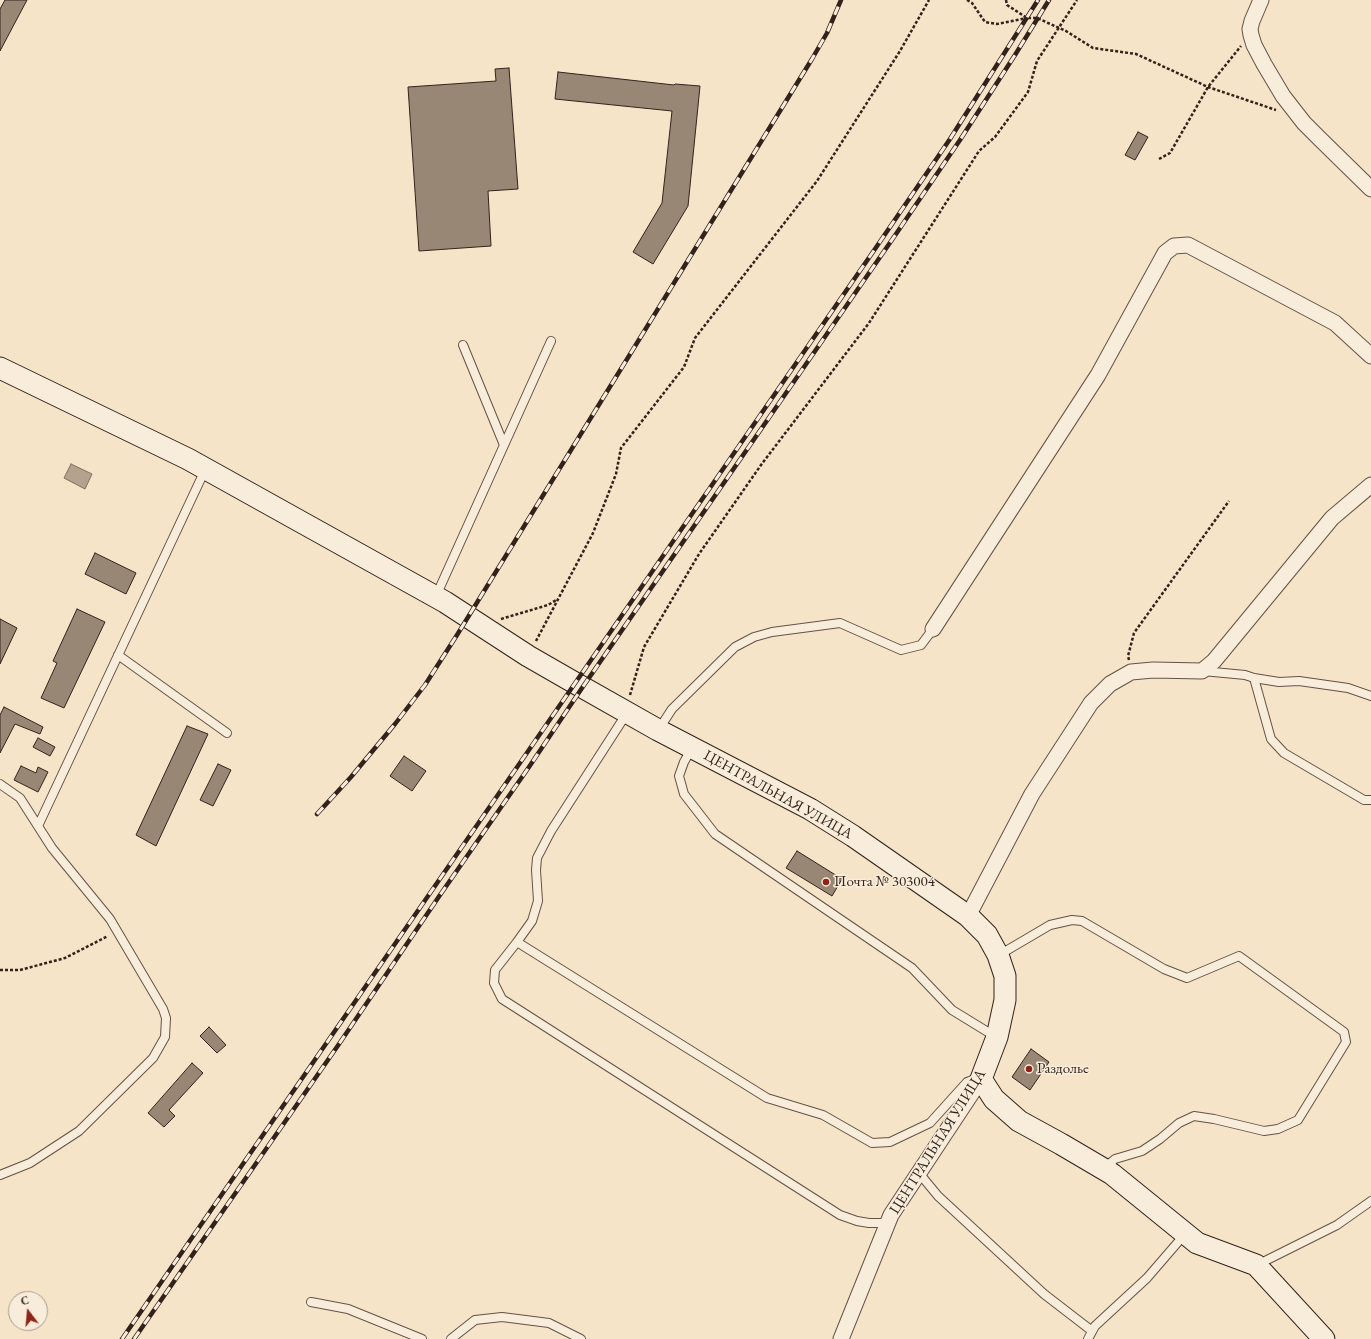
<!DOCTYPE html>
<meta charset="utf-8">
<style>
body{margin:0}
#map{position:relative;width:1371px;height:1339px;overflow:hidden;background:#f5e4c8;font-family:"EB Garamond",serif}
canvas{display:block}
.north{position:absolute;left:8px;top:1291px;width:40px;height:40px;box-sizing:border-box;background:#f8eddb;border:1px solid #a99c8e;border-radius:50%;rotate:344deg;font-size:11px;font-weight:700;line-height:16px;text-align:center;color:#33221b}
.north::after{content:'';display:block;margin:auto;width:14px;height:18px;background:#8f2418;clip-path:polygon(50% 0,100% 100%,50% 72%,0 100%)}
</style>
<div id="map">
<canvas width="1371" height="1339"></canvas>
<div class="north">С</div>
</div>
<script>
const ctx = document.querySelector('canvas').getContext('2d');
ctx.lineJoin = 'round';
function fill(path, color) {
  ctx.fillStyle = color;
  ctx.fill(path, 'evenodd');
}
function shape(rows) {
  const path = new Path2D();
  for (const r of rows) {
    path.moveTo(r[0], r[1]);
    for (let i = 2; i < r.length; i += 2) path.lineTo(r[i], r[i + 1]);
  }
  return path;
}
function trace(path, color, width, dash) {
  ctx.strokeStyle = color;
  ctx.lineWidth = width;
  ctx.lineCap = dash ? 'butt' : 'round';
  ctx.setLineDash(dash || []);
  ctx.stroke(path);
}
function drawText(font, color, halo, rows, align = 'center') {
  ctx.font = font + ' "EB Garamond",serif';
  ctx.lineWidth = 3;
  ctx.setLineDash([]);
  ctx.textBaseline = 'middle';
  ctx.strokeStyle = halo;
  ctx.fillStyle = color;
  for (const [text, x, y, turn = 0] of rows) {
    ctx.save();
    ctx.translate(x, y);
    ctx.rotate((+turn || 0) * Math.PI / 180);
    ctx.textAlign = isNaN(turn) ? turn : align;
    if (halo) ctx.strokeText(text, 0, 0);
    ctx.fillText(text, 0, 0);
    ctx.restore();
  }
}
const water = shape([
 [71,464,92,474,85,489,64,478,71,464]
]);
fill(water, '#b3a28d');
trace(water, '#806f5f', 1);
const building = shape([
 [5,0,27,0,0,51,0,9,5,0],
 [509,68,518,189,488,191,491,246,419,251,408,87,496,81,495,69,509,68],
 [558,72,674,85,675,84,700,86,688,206,653,264,633,252,662,203,672,111,555,99,558,72],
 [1138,132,1148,137,1135,160,1125,155,1138,132],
 [95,553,136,573,126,594,85,574,95,553],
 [77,609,105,622,64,708,41,698,57,663,53,661,77,609],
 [0,619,17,628,0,664,0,619],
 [4,707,43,727,40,734,15,724,0,753,0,715,4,707],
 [187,726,208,734,156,846,136,835,187,726],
 [38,738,55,747,50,756,33,747,38,738],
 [404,756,426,771,412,791,390,776,404,756],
 [218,764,231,770,213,806,200,800,218,764],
 [21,766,36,773,38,767,48,772,38,792,14,780,21,766],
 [797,851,842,879,832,896,786,868,797,851],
 [209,1027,226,1045,217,1053,200,1036,209,1027],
 [1031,1049,1049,1062,1030,1090,1012,1077,1031,1049],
 [192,1063,203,1073,169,1110,175,1116,164,1127,148,1113,192,1063]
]);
fill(building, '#988775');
trace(building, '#33221b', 1);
const lane = shape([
 [463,345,504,445],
 [436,596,551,341],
 [118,655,227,733],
 [1203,671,1245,675,1254,678,1279,682,1299,681,1348,688,1371,696],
 [1254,678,1271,739,1284,753,1364,800,1371,800],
 [659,729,672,709,735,647,754,637,772,632,840,623,901,650,921,645,933,629],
 [692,748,684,762,679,776,684,794,715,834,912,968,952,1010,996,1037],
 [0,784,20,798,52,848,110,919,163,1009,166,1018,165,1037,153,1058,79,1131,30,1163,0,1175],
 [38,826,205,470],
 [517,942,532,921,538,901,536,870,537,858,551,831,627,713],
 [999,955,1050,925,1072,920,1082,921,1164,969,1187,978,1239,956,1344,1032,1346,1042,1298,1120,1278,1129,1264,1131,1214,1119,1194,1116,1179,1123,1160,1139,1142,1151,1115,1159,1103,1169],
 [919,1173,938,1196,1044,1294,1092,1331],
 [888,1223,869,1223,857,1221,840,1215,502,999,494,983,495,970,517,942,767,1098,823,1115,872,1143,890,1142,930,1123,967,1082,975,1079,980,1079],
 [1257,1265,1337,1225,1371,1201],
 [311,1302,348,1309,422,1339],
 [451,1339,475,1320,502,1317,549,1323,581,1339],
 [1088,1339,1095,1326,1147,1278,1185,1234]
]);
const street = shape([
 [1261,0,1252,21,1250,29,1251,35,1254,45,1264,64,1283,96,1304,123,1320,139,1371,189],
 [933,629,1098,375,1165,253,1174,246,1188,245,1335,323,1371,356],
 [968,916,1032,794,1091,703,1110,684,1131,672,1153,670,1202,671,1214,661,1332,518,1371,485],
 [841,1339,891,1215,981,1079]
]);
const secondary = shape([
 [0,368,188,459,445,602,528,656,575,683,658,730,810,809,853,836,968,916,987,935,998,955,1005,976,1005,1000,997,1037,981,1079,994,1099,1019,1121,1061,1144,1112,1174,1197,1243,1256,1265,1324,1339]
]);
trace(lane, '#645246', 10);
trace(street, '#645246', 17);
trace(secondary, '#33221b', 23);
trace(shape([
 [967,0,972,3,985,22,997,24,1027,18],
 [1006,0,1007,5,1027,18,1037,18,1066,31,1093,48,1136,54,1208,87,1276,110],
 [1159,159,1170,153,1208,87,1241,46],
 [501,619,548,605,558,599],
 [536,641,593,533,616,474,621,448,684,367,695,338,817,181,900,51,929,0],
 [1129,660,1128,656,1134,633,1229,501],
 [630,695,644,647,699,554,761,465,869,323,979,151,995,137,1028,92,1037,61,1077,0],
 [0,970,20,970,65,958,108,936]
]), '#33221b', 2.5, [3, 2]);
trace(lane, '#f8eddb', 8);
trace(street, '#f8eddb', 15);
trace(secondary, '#f8eddb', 21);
const rail = shape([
 [317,814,351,777,395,724,425,685,457,635,812,59,827,33,841,0],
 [122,1339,875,249,950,139,1038,0],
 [134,1339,339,1044,440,895,529,767,582,688,896,234,960,140,1015,55,1049,0]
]);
trace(rail, '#33221b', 4.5);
trace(rail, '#f8eddb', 3, [9]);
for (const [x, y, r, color] of [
 [826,882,4,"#8f2418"],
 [1029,1069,4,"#8f2418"]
]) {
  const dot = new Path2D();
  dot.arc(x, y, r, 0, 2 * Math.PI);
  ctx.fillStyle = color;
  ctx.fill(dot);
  trace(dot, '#f8eddb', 1.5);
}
drawText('15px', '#33221b', '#f8eddb', [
 ["ЦЕНТРАЛЬНАЯ УЛИЦА",778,795,29],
 ["ЦЕНТРАЛЬНАЯ УЛИЦА",938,1142,-58]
]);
drawText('15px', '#33221b', '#f8eddb', [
 ["Почта № 303004",834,882],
 ["Раздолье",1037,1069]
], 'left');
</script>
